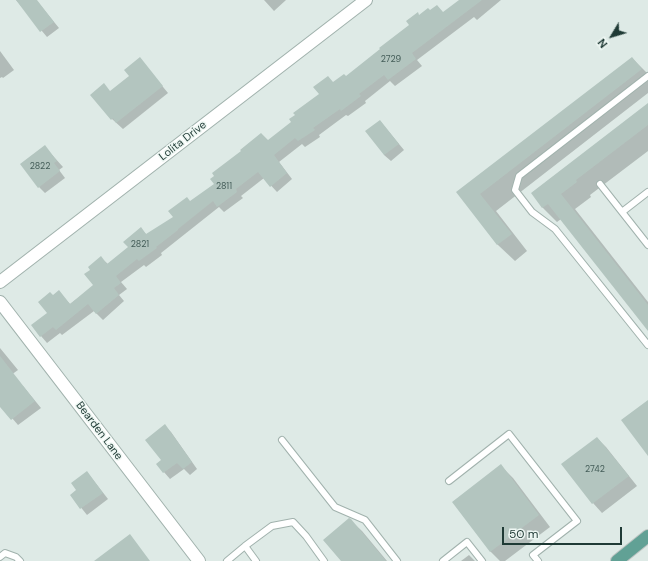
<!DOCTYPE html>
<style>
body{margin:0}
#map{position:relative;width:648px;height:561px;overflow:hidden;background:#deeae6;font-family:"DM Sans",sans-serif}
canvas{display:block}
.north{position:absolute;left:592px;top:16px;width:40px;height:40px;-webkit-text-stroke:3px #eef7f3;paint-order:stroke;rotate:232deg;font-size:11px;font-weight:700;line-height:16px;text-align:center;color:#1f3a35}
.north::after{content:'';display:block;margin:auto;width:14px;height:18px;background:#1f3a35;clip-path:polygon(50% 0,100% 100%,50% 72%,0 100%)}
.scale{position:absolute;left:502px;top:527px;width:120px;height:18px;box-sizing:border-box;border:2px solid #1f3a35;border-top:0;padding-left:5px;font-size:12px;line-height:14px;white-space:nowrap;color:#1f3a35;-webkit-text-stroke:3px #eef7f3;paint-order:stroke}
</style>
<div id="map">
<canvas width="648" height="561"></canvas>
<div class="north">N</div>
<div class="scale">50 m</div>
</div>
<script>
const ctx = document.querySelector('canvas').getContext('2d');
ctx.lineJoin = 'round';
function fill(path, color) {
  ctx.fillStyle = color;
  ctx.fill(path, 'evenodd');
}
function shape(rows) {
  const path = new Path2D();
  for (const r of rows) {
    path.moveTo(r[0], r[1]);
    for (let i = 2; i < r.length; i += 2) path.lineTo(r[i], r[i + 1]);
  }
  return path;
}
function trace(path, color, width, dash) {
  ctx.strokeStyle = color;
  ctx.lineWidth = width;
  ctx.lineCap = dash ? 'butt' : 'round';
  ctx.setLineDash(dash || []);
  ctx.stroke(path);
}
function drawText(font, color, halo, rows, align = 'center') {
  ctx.font = font + ' "DM Sans",sans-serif';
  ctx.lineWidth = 3;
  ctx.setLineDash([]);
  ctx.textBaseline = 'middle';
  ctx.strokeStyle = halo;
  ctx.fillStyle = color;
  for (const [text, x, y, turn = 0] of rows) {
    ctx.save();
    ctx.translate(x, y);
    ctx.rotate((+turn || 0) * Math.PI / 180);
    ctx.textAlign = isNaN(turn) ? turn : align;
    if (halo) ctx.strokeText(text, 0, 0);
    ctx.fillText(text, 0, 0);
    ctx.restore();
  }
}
fill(shape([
 [16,0,37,1,59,28,47,37],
 [264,0,286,0,274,11],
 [460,0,501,0,477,20,474,17,417,60,422,66,395,86,390,81,365,101,366,103,348,116,346,115,319,135,320,137,305,147,302,144,279,162,292,179,277,192,264,178,241,196,243,198,224,212,219,207,161,253,162,255,146,267,144,265,121,282,127,289,119,295,124,301,103,320,94,311,62,335,60,333,47,343,41,336,33,326,49,313,53,296,59,292,70,304,94,286,91,270,101,258,108,264,129,248,141,229,147,235,174,217,190,202,215,184,293,122,334,83,346,77,411,25,420,16,430,11,444,13],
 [0,51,14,70,3,78,2,77,0,78],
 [632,58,648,74,648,93,496,211,527,251,515,261,498,245,458,193],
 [140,59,168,93,123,129,112,119,111,92,131,76],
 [648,104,648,151,590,195,591,197,575,209,648,302,648,329,561,219,557,222,543,208,532,193],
 [380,121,404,150,391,161,384,155],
 [45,147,63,167,59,170,65,178,45,193,39,187],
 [0,348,18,370,0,383],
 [23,386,41,408,18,425,0,404],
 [165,426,171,432,197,469,190,475,184,469,170,479,157,464,162,460],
 [597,438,606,447,637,486,602,513,593,503],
 [501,466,513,478,550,527,505,561,500,561,490,551],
 [87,472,108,499,87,515,71,495,78,490],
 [350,520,362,531,387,561,342,561],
 [469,555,475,561,461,561]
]), '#0003');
fill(shape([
 [16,0,37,0,54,22,40,32],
 [459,0,482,0,412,53,416,59,388,80,384,75,359,94,361,96,341,111,340,109,313,128,315,130,298,141,295,138,274,155,287,173,270,187,258,172,236,189,237,192,217,207,213,201,178,229,178,230,156,247,157,248,139,261,137,259,116,276,121,283,114,288,119,295,96,314,88,304,56,330,53,327,40,337,31,325,47,313,38,302,50,292,53,295,59,290,70,304,93,285,84,274,90,270,88,267,101,256,107,264,128,247,123,242,141,227,146,234,173,217,168,211,187,197,190,201,214,184,210,179,214,176,212,173,241,151,240,150,261,133,268,140,291,122,289,119,295,115,293,113,319,94,313,87,328,76,333,82,344,74,346,76,380,49,379,48,409,25,406,21,418,12,419,15,428,8,430,10,437,5,443,12],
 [140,57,163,86,116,123,113,118,111,120,90,95,104,83,110,91,129,76,124,70],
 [632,57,642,69,480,194,512,234,497,245,456,192],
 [648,103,648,125,576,180,577,182,561,194,648,305,648,331,548,204,542,208,531,193],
 [380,120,399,144,384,155,365,131],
 [45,145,57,161,54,163,60,171,38,188,20,164],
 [0,356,35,401,11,420,0,407],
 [648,400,648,456,621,420],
 [165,424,192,462,183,469,177,463,163,473,156,464,161,460,145,440],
 [597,437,629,476,592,504,561,464],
 [501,464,539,515,490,552,452,502],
 [87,471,103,493,80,509,70,495,76,490,71,483],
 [349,518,351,519,386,561,341,561,323,540],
 [130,534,150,561,94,561]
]), '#b3c5bf');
const lane = shape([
 [648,76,519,176,515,190,532,212,555,229,648,345],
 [600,184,648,245],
 [622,212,648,192],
 [282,440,335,507,365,520,397,561],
 [449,481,509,434,577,521,533,555,538,561],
 [245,546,272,526,293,522,306,536,324,561],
 [0,557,5,553,16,557,20,561],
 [227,561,245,546,256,561],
 [443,561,467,542,482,561]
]);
const street = shape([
 [0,282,366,0],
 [0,302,199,561]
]);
const primary = shape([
 [617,561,648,536]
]);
trace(lane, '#a1b2ad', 8);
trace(street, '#a1b2ad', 14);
trace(primary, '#bcc4c2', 14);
trace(lane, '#fff', 6);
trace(street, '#fff', 12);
trace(primary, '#61a195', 12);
drawText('9px', '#445d58', null, [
 ["2729",391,60],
 ["2822",40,167],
 ["2811",224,187],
 ["2821",140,245],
 ["2742",595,470]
]);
drawText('11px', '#1f3a35', '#eef7f3', [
 ["Lolita Drive",183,141,-38],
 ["Bearden Lane",99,431,53]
]);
</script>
